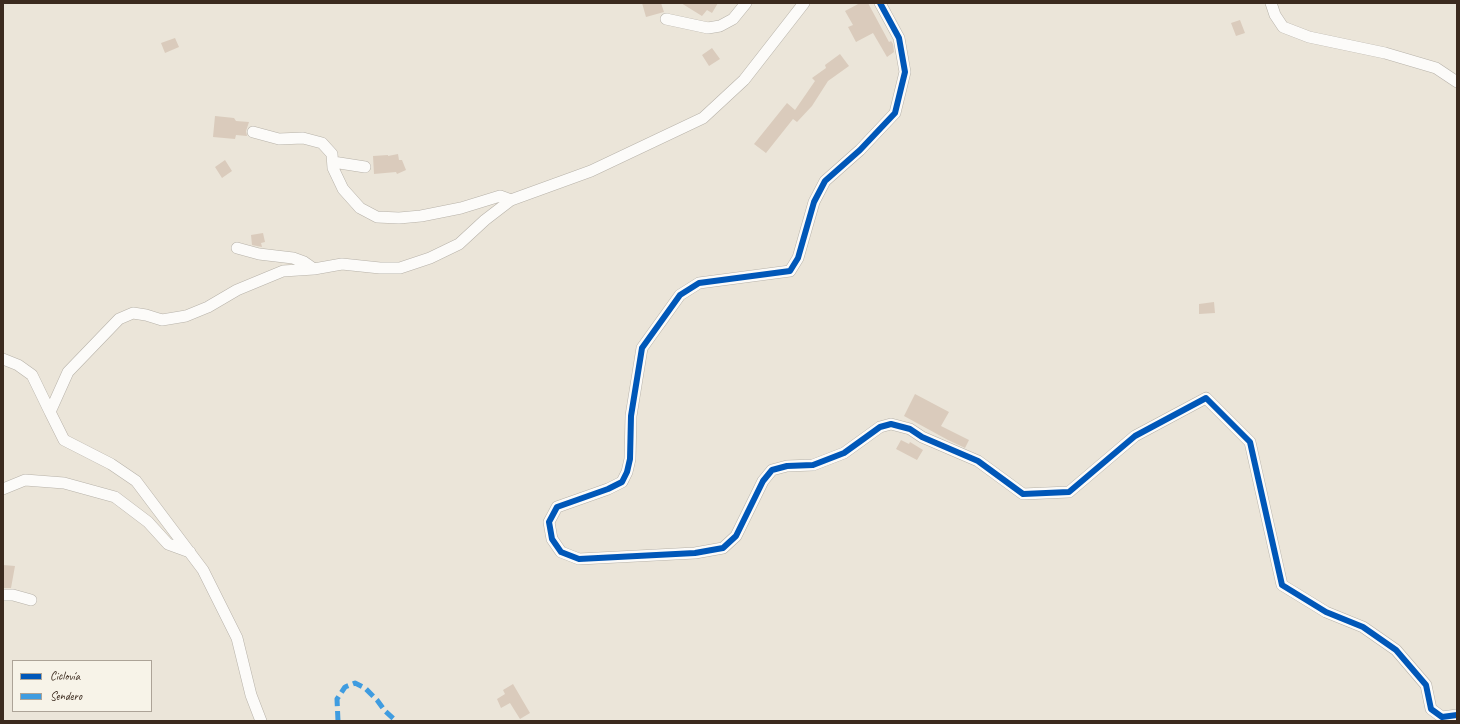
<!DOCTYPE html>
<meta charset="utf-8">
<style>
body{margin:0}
#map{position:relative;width:1460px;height:724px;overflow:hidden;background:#ebe5d9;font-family:Caveat,sans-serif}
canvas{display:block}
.frame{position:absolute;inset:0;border:4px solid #3b2a1e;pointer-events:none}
.legend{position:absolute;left:12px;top:660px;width:140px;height:52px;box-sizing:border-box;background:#f7f3e8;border:1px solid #aca397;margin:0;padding:5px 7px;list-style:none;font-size:12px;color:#3b2a1e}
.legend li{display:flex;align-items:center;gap:8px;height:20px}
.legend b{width:20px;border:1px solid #aca397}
</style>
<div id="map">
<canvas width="1460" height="724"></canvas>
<div class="frame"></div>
<ul class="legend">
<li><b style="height:5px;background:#0057b8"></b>Ciclovía</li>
<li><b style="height:5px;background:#3f9ce0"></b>Sendero</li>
</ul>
</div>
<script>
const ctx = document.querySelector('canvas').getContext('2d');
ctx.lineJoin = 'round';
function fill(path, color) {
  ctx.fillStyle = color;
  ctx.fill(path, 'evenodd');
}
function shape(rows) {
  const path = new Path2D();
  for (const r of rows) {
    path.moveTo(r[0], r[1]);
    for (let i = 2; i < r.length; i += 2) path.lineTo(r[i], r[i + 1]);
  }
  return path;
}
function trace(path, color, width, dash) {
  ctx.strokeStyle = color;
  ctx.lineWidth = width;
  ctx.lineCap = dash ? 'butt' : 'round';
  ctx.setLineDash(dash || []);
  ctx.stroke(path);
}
fill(shape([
 [642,3,661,3,664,12,646,17],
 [681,3,718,3,712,13,707,10,702,16],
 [860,3,868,3,889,42,891,41,893,44,894,52,887,57,873,33,856,42,848,27,853,25,845,11],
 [1240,20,1245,33,1236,36,1231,23],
 [175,38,179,47,165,53,161,43],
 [712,48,720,59,709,66,702,55],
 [840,54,849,66,828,81,812,106,797,122,793,119,766,153,754,144,787,103,795,110,815,81,812,78,826,68,825,65],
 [215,116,234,118,236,121,249,122,246,131,247,136,236,135,235,139,213,137],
 [398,154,399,160,402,160,406,170,397,174,396,172,374,174,373,156,388,155,388,156],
 [225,160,232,171,222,178,215,167],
 [263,233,265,242,261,243,262,247,252,245,251,235],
 [1214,302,1215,313,1199,314,1199,304],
 [915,394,949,412,941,426,969,440,965,448,948,440,904,416],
 [901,440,909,444,910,442,923,450,917,460,896,449],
 [3,565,15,566,11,588,3,588],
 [513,684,530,713,520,719,510,703,501,708,497,699,505,694,503,690]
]), '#dacbbc');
const minor = shape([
 [880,3,899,38,905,72,895,113,860,150,825,181,814,202,798,258,790,271,699,283,680,295,642,348,631,416,630,459,627,472,622,482,608,489,557,507,549,522,552,539,561,552,579,559,695,553,723,548,736,536,763,481,772,470,787,466,813,465,844,453,880,427,891,424,910,429,922,437,978,461,1023,494,1069,492,1135,436,1206,398,1250,442,1282,585,1326,612,1363,627,1396,650,1426,685,1431,709,1442,717,1457,715],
 [1271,3,1275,15,1283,27,1309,37,1385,53,1436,68,1457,82],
 [666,19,708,28,720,26,733,19,746,3],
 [253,132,279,139,303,138,322,143,332,154,333,168,343,189,360,208,377,217,399,218,421,216,461,208,500,196,511,200],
 [333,162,365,167],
 [237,248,259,254,293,258,304,262,314,269],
 [3,359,18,365,32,375,50,412],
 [3,489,25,480,64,483,115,497,148,522,168,544,190,552],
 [3,595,13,595,31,600],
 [261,721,251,695,237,638,203,570,136,481,111,464,64,440,50,412,68,372,119,319,133,313,146,315,162,320,186,316,208,307,237,290,283,271,314,269,342,264,380,268,400,268,430,258,459,244,485,220,511,200,591,171,703,118,744,80,804,3]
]);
trace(minor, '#b7b2a9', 12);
trace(minor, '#fcfbf9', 11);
trace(shape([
 [338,721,337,699,345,687,355,683,365,688,377,700,385,711,396,721]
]), '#3f9ce0', 5, [10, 5]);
trace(shape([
 [880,3,899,38,905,72,895,113,860,150,825,181,814,202,798,258,790,271,699,283,680,295,642,348,631,416,630,459,627,472,622,482,608,489,557,507,549,522,552,539,561,552,579,559,695,553,723,548,736,536,763,481,772,470,787,466,813,465,844,453,880,427,891,424,910,429,922,437,978,461,1023,494,1069,492,1135,436,1206,398,1250,442,1282,585,1326,612,1363,627,1396,650,1426,685,1431,709,1442,717,1457,715]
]), '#0057b8', 6);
</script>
